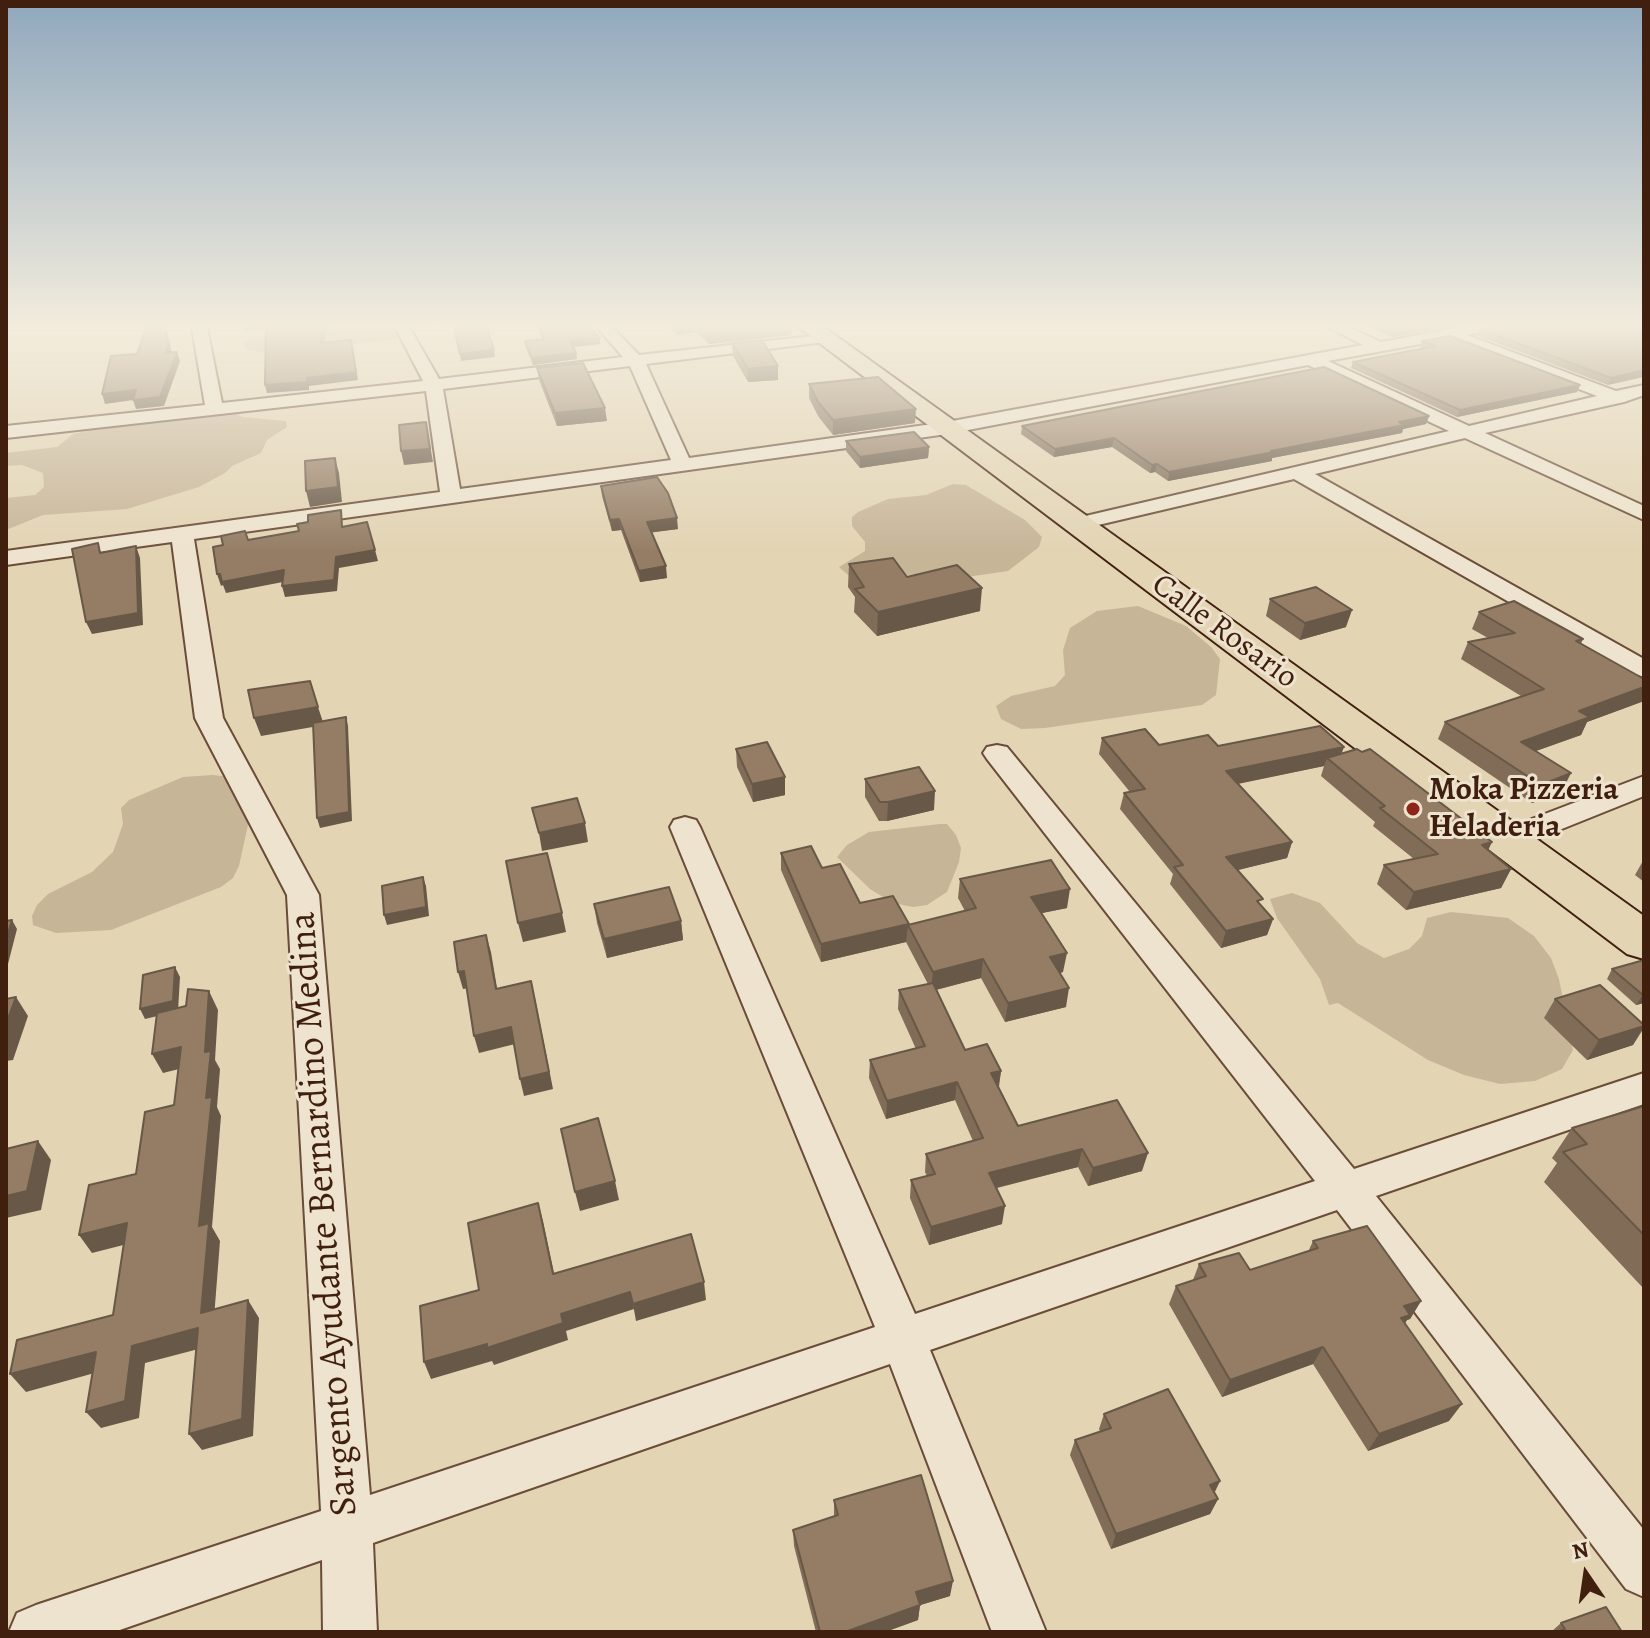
<!DOCTYPE html>
<style>
body{margin:0}
#map{position:relative;width:1650px;height:1638px;overflow:hidden;background:#e3d4b4;font-family:Alegreya,serif}
canvas{display:block}
.frame{position:absolute;inset:0;border:8px solid #411f0f;pointer-events:none}
.north{position:absolute;left:1546px;top:1534px;width:80px;height:80px;-webkit-text-stroke:6px #ede3ce;paint-order:stroke;rotate:347deg;font-size:22px;font-weight:700;line-height:32px;text-align:center;color:#411f0f}
.north::after{content:'';display:block;margin:auto;width:28px;height:36px;background:#411f0f;clip-path:polygon(50% 0,100% 100%,50% 72%,0 100%)}
</style>
<div id="map">
<canvas width="1650" height="1638"></canvas>
<div class="frame"></div>
<div class="north">N</div>
</div>
<script>
const ctx = document.querySelector('canvas').getContext('2d');
ctx.lineJoin = 'round';
function fill(path, color) {
  ctx.fillStyle = color;
  ctx.fill(path, 'evenodd');
}
function shape(rows) {
  const path = new Path2D();
  for (const r of rows) {
    path.moveTo(r[0], r[1]);
    for (let i = 2; i < r.length; i += 2) path.lineTo(r[i], r[i + 1]);
  }
  return path;
}
function trace(path, color, width, dash) {
  ctx.strokeStyle = color;
  ctx.lineWidth = width;
  ctx.lineCap = dash ? 'butt' : 'round';
  ctx.setLineDash(dash || []);
  ctx.stroke(path);
}
function drawText(font, color, halo, rows, align = 'center') {
  ctx.font = font + ' Alegreya,serif';
  ctx.lineWidth = 6;
  ctx.setLineDash([]);
  ctx.textBaseline = 'middle';
  ctx.strokeStyle = halo;
  ctx.fillStyle = color;
  for (const [text, x, y, turn = 0] of rows) {
    ctx.save();
    ctx.translate(x, y);
    ctx.rotate((+turn || 0) * Math.PI / 180);
    ctx.textAlign = isNaN(turn) ? turn : align;
    if (halo) ctx.strokeText(text, 0, 0);
    ctx.fillText(text, 0, 0);
    ctx.restore();
  }
}
fill(shape([
 [356,323,474,323,423,327,395,339,318,349,259,352,248,350,244,346,246,341,260,337,320,334],
 [234,413,243,417,286,421,287,427,267,440,261,453,232,466,225,473,199,487,127,509,43,515,6,530,6,498,35,495,44,487,43,473,22,465,6,466,6,453,57,447,73,434,92,430],
 [953,484,966,485,1025,520,1042,537,1039,547,1008,571,967,577,929,573,868,579,848,575,839,567,865,551,865,542,852,526,852,517,858,512,888,499,926,495],
 [1138,606,1186,626,1211,647,1220,659,1216,695,1202,705,1045,728,1021,729,1001,719,996,706,1011,696,1055,686,1065,675,1063,650,1070,628,1097,611],
 [213,775,238,778,249,820,239,866,233,878,221,887,111,930,56,933,33,925,32,916,37,905,48,894,92,872,113,852,123,824,121,808,129,800,183,777],
 [940,824,947,824,956,835,961,848,959,862,947,892,927,905,913,907,893,903,870,889,837,857,847,845,869,832],
 [1292,893,1320,903,1357,943,1384,958,1409,949,1422,936,1427,918,1451,912,1508,918,1534,936,1551,958,1559,979,1573,1050,1562,1069,1535,1081,1500,1084,1464,1075,1428,1060,1338,1003,1329,1005,1320,979,1277,918,1270,899]
]), '#c7b598');
const street = shape([
 [191,323,206,323,222,403,423,381,393,323,407,323,439,379,623,357,593,323,608,323,639,355,831,334,831,340,825,342,646,364,689,458,947,422,1363,345,1320,323,1339,323,1381,342,1483,323,1513,323,1511,326,1467,335,1616,391,1644,385,1644,395,1624,402,1485,433,1644,506,1644,520,1465,438,1315,474,1644,659,1644,677,1635,674,1294,479,1077,530,1066,524,1077,518,1449,431,1308,365,947,434,194,539,223,718,319,895,370,1495,875,1327,670,827,674,820,685,817,696,820,700,827,915,1314,1315,1181,987,759,983,753,987,747,997,745,1007,747,1354,1169,1644,1073,1644,1104,1376,1196,1644,1530,1644,1597,1626,1589,1337,1210,930,1350,1046,1632,992,1632,890,1364,373,1543,377,1632,323,1632,322,1560,114,1632,9,1632,17,1613,36,1605,321,1511,287,895,195,718,172,542,6,565,6,551,440,492,426,391,6,438,6,426,205,405,191,323],
 [1448,339,1597,396,1469,426,1328,361,1448,339],
 [630,366,671,460,460,489,443,389,630,366],
 [1644,776,1644,796,1517,847,1506,850,1495,847,1491,840,1495,833,1644,776]
]);
const primary = shape([
 [793,323,818,323,1644,916,1644,959,1627,954,793,323]
]);
trace(street, '#6a4c38', 4);
trace(primary, '#411f0f', 4);
fill(street, '#ede3ce');
fill(primary, '#e3d4b4');
fill(shape([
 [536,323,586,323,600,344,573,347,576,353,577,359,533,365,526,348,525,341,542,339],
 [664,323,789,323,792,335,709,344,696,332,677,335],
 [1358,323,1468,323,1393,337],
 [1644,323,1608,385,1478,336,1480,329],
 [1422,341,1580,385,1577,392,1457,417,1351,368,1353,362,1423,349,1420,347],
 [732,343,778,366,778,380,748,382,733,356],
 [537,368,607,421,557,426,539,380],
 [809,384,915,423,833,435,818,416,809,398],
 [1429,416,1426,424,1403,429,1402,433,1272,458,1272,461,1168,481,1155,472,1150,473,1112,447,1054,457,1021,434,1022,426],
 [846,441,929,447,928,458,860,468,846,451],
 [601,486,678,529,652,532,667,578,640,582,621,530,612,531,602,496],
 [849,564,907,577,980,611,877,636,854,612,855,597,848,587],
 [1270,599,1346,627,1300,640,1266,616],
 [1479,612,1583,639,1581,644,1644,701,1587,722,1581,735,1536,751,1562,791,1532,803,1438,739,1445,722,1521,696,1461,659,1468,642,1488,638,1472,629],
 [1102,738,1159,745,1218,746,1341,754,1488,851,1511,869,1501,888,1406,910,1377,884,1384,865,1414,859,1373,826,1375,822,1321,776,1324,766,1238,784,1292,842,1287,858,1237,870,1261,905,1273,919,1267,935,1221,948,1170,884,1173,874,1120,809,1124,793,1130,792,1099,754],
 [736,749,785,795,753,802,737,767],
 [865,779,934,810,887,821,879,821,865,797],
 [781,853,822,868,860,903,908,925,965,911,958,898,960,879,1067,908,1041,913,1063,972,1060,973,1066,1007,1005,1022,981,978,936,990,965,1050,1001,1071,999,1087,1018,1126,1142,1171,1088,1186,1078,1167,997,1188,1002,1224,929,1245,910,1198,911,1180,927,1176,925,1172,926,1154,973,1141,955,1100,886,1119,869,1078,870,1060,916,1049,898,1009,899,990,928,984,906,942,821,962,781,870],
 [1644,859,1644,882,1635,875],
 [594,904,681,921,683,940,607,958,597,923],
 [1644,960,1644,1003,1636,1005,1607,979,1612,969],
 [1555,999,1644,1025,1644,1028,1633,1045,1587,1060,1544,1018],
 [1644,1106,1644,1289,1544,1182,1557,1163,1552,1158,1572,1128],
 [1313,1241,1421,1301,1410,1319,1407,1320,1405,1323,1449,1421,1368,1451,1313,1364,1222,1397,1169,1304,1176,1286,1193,1280,1199,1264,1250,1270,1308,1252],
 [1104,1414,1220,1481,1214,1492,1218,1499,1210,1514,1111,1549,1070,1455,1075,1440,1100,1431,1099,1429],
 [834,1500,950,1596,920,1605,918,1620,885,1632,816,1632,794,1546,793,1530,834,1517],
 [1561,1623,1622,1632,1551,1632]
]), '#806c57');
fill(shape([
 [164,323,165,323,172,353,166,353],
 [256,323,266,323,268,329,244,331,241,324],
 [326,323,329,323,322,351,320,343],
 [695,323,696,332,677,335,676,325],
 [1435,323,1468,323,1393,337,1395,330],
 [792,326,792,335,709,344,708,334],
 [600,338,600,344,571,347,570,340],
 [351,340,358,380,309,386,309,390,267,393,265,385,307,378],
 [494,350,495,357,461,361,460,354],
 [177,352,180,361,164,406,136,409,133,400,105,404,102,394],
 [576,353,577,359,533,365,532,358],
 [778,366,778,380,748,382,748,369],
 [1644,370,1644,377,1608,385,1611,378],
 [1580,385,1577,392,1457,417,1460,410],
 [605,408,607,421,557,426,555,413],
 [916,409,915,423,833,435,833,420],
 [1429,416,1426,424,1403,429,1402,433,1272,458,1272,461,1168,481,1169,472],
 [426,422,433,462,404,465,401,451],
 [1114,438,1112,447,1054,457,1055,449],
 [929,447,928,458,860,468,860,457],
 [335,458,339,473,342,502,310,507,306,491],
 [1157,464,1155,472,1150,473,1152,465],
 [677,518,678,529,648,533,647,522],
 [619,519,621,530,612,531,610,520],
 [136,546,140,558,143,625,92,634,86,622],
 [375,550,378,561,339,568,337,591,285,597,282,586,336,557],
 [666,566,667,578,640,582,639,571],
 [284,570,288,581,226,593,223,585,221,586,217,574],
 [982,588,980,611,877,636,878,612],
 [1352,610,1346,627,1300,640,1305,623],
 [1644,687,1644,701,1587,722,1581,735,1513,759,1521,742,1579,711],
 [318,707,324,725,261,736,254,718],
 [346,717,348,726,352,821,320,828,317,818],
 [1344,747,1338,763,1327,758,1324,766,1221,787,1226,771],
 [1571,773,1562,791,1532,803,1541,785],
 [785,777,785,795,753,802,752,784],
 [935,791,934,810,887,821,888,802],
 [585,823,588,842,542,851,539,833],
 [1292,842,1287,858,1222,874,1226,857],
 [1492,842,1483,861,1482,845],
 [1511,869,1501,888,1406,910,1414,892],
 [423,877,426,886,429,916,387,925,384,915],
 [1070,889,1067,908,1028,916,1031,897],
 [562,913,566,932,523,942,518,923],
 [1273,919,1267,935,1221,948,1226,931],
 [12,920,17,929,8,964,6,964,6,940],
 [681,921,683,940,607,958,604,939],
 [908,925,906,942,821,962,821,944],
 [486,935,491,952,500,1006,496,989],
 [1067,953,1063,972,1046,976,1050,957],
 [983,959,981,978,931,991,933,972],
 [175,967,180,977,178,1011,145,1019,140,1009],
 [464,971,469,988,463,989,458,972],
 [1069,988,1066,1007,1005,1022,1008,1003],
 [209,991,218,1010,215,1060,220,1069,217,1107,221,1116,212,1227,220,1241,213,1331,201,1313,199,1226,205,1052],
 [1643,995,1644,995,1644,1003,1636,1005],
 [16,997,28,1016,13,1060,6,1061,6,1024],
 [535,998,553,1089,524,1096,520,1079],
 [1644,1026,1633,1045,1587,1060,1599,1040],
 [511,1027,515,1044,479,1053,474,1036],
 [181,1047,191,1066,163,1073,152,1054],
 [1001,1071,998,1089,991,1073],
 [957,1082,955,1100,886,1119,887,1101],
 [38,1141,51,1160,41,1210,6,1218,6,1196],
 [1082,1149,1078,1167,987,1190,989,1173],
 [1148,1153,1142,1171,1088,1186,1093,1168],
 [615,1181,619,1200,580,1211,575,1192],
 [538,1203,543,1221,558,1292,553,1274],
 [1005,1206,1002,1224,929,1245,931,1227],
 [127,1223,139,1241,92,1253,79,1235],
 [704,1282,706,1300,636,1321,633,1304],
 [630,1292,634,1309,566,1331,568,1340,494,1365,492,1361,431,1379,424,1362,561,1314],
 [248,1300,259,1318,253,1436,202,1450,189,1434],
 [1421,1301,1410,1319,1407,1320,1399,1333,1404,1306],
 [198,1328,210,1346,145,1363,139,1418,101,1428,86,1412,132,1346],
 [1323,1347,1313,1364,1222,1397,1230,1380],
 [96,1352,109,1369,26,1392,10,1374],
 [1462,1404,1449,1421,1368,1451,1379,1434],
 [1220,1481,1213,1496,1210,1485],
 [1218,1499,1210,1514,1111,1549,1116,1534],
 [953,1581,950,1596,914,1607,916,1592],
 [920,1605,918,1620,885,1632,845,1632]
]), '#685847');
const building = shape([
 [148,323,164,323,168,344,166,353,177,352,160,397,133,400,136,390,102,394,111,356,137,354,148,323],
 [266,323,326,323,320,343,351,340,356,372,307,378,307,382,265,385,266,323],
 [453,323,486,323,494,350,460,354,453,323],
 [537,323,586,323,600,338,570,340,576,353,532,358,525,341,544,339,537,323],
 [673,323,695,323,676,325,673,323],
 [695,323,789,323,792,326,708,334,695,323],
 [1377,323,1435,323,1395,330,1377,323],
 [1512,323,1644,323,1644,370,1611,378,1480,329,1512,323],
 [1450,336,1580,385,1460,410,1353,362,1436,346,1422,341,1450,336],
 [762,340,778,366,748,369,732,343,762,340],
 [583,363,605,408,555,413,537,368,583,363],
 [1324,367,1429,416,1399,422,1404,425,1271,451,1274,452,1169,472,1157,464,1152,465,1114,438,1055,449,1022,426,1324,367],
 [878,377,916,409,833,420,818,402,809,384,878,377],
 [426,422,430,449,401,451,399,425,426,422],
 [914,432,929,447,860,457,846,441,914,432],
 [335,458,338,487,306,491,305,461,335,458],
 [657,477,668,493,677,518,647,522,666,566,639,571,619,519,610,520,601,486,657,477],
 [341,510,342,527,367,522,375,550,336,557,334,580,282,586,284,570,222,582,220,574,217,574,213,547,223,545,221,536,245,531,248,540,299,531,297,524,308,522,308,515,341,510],
 [98,543,100,553,136,546,138,613,86,622,72,549,98,543],
 [893,558,907,577,957,565,982,588,878,612,855,589,864,587,849,564,893,558],
 [1316,587,1352,610,1305,623,1270,599,1316,587],
 [1514,601,1583,639,1576,641,1644,679,1644,687,1579,711,1590,717,1521,742,1571,773,1541,785,1445,722,1544,689,1468,642,1515,633,1479,612,1514,601],
 [310,681,318,707,254,718,248,690,310,681],
 [346,717,349,812,317,818,313,723,346,717],
 [1320,726,1344,747,1226,771,1292,842,1226,857,1263,899,1257,901,1273,919,1226,931,1174,867,1183,865,1124,793,1145,789,1102,738,1145,729,1159,745,1208,735,1218,746,1320,726],
 [767,742,785,777,752,784,736,749,767,742],
 [1357,749,1362,752,1370,749,1492,842,1482,845,1511,869,1414,892,1384,865,1438,854,1380,808,1385,806,1327,758,1357,749],
 [919,767,935,791,888,802,880,802,865,779,919,767],
 [577,798,585,823,539,833,532,808,577,798],
 [811,846,822,868,840,864,860,903,893,896,909,924,821,944,781,853,811,846],
 [547,853,562,913,518,923,506,861,547,853],
 [1051,860,1070,889,1031,897,1067,953,1050,957,1069,988,1008,1003,983,959,933,972,908,925,976,908,960,879,1051,860],
 [423,877,426,907,384,915,382,886,423,877],
 [669,887,681,921,604,939,594,904,669,887],
 [12,920,6,940,6,921,12,920],
 [486,935,496,989,531,981,549,1072,520,1079,511,1027,474,1036,464,971,458,972,454,942,486,935],
 [1644,960,1644,995,1643,995,1612,969,1644,960],
 [175,967,173,1001,140,1009,143,975,175,967],
 [933,983,965,1050,987,1044,1001,1071,991,1073,1018,1126,1117,1100,1148,1153,1093,1168,1082,1149,989,1173,1005,1206,931,1227,911,1180,935,1174,926,1154,983,1138,957,1082,887,1101,870,1060,925,1046,899,990,933,983],
 [1600,985,1644,1025,1644,1026,1599,1040,1555,999,1600,985],
 [188,989,209,991,205,1052,211,1051,206,1098,212,1097,199,1226,209,1223,201,1313,248,1300,242,1419,189,1434,198,1328,132,1346,125,1401,86,1412,96,1352,10,1374,17,1340,113,1315,127,1223,79,1235,89,1185,136,1174,145,1112,174,1105,181,1047,152,1054,157,1013,186,1006,188,989],
 [16,997,6,1024,6,999,16,997],
 [1644,1106,1644,1235,1563,1152,1587,1144,1572,1128,1644,1106],
 [598,1118,615,1181,575,1192,561,1129,598,1118],
 [38,1141,27,1191,6,1196,6,1149,38,1141],
 [538,1203,553,1274,691,1234,704,1282,633,1304,630,1292,561,1314,563,1323,487,1348,487,1344,424,1362,420,1306,479,1290,468,1223,538,1203],
 [1367,1226,1421,1301,1404,1306,1410,1315,1401,1318,1462,1404,1379,1434,1323,1347,1230,1380,1176,1286,1206,1276,1199,1264,1239,1253,1250,1270,1318,1248,1313,1241,1367,1226],
 [1168,1389,1220,1481,1210,1485,1218,1499,1116,1534,1075,1440,1111,1428,1104,1414,1168,1389],
 [921,1475,953,1581,916,1592,920,1605,845,1632,820,1632,793,1530,838,1515,834,1500,921,1475],
 [1606,1607,1622,1632,1558,1632,1565,1629,1561,1623,1606,1607]
]);
fill(building, '#957d65');
trace(building, '#685847', 2);
const sky = ctx.createLinearGradient(0, 0, 0, 552);
sky.addColorStop(0, '#90a8bd');
sky.addColorStop(0.59, '#f2ecdd');
sky.addColorStop(1, '#f2ecdd00');
ctx.fillStyle = sky;
ctx.fillRect(0, 0, 1650, 552);
for (const [x, y, r, color] of [
 [1413,809,8,"#8f2418"]
]) {
  const dot = new Path2D();
  dot.arc(x, y, r, 0, 2 * Math.PI);
  ctx.fillStyle = color;
  ctx.fill(dot);
  trace(dot, '#ede3ce', 3);
}
drawText('32px', '#411f0f', '#ede3ce', [
 ["Calle Rosario",1224,632,36]
]);
drawText('bold 32px', '#411f0f', '#ede3ce', [
 ["Moka Pizzeria",1429,791],
 ["Heladeria",1429,828]
], 'left');
drawText('38px', '#411f0f', '#ede3ce', [
 ["Sargento Ayudante Bernardino Medina",325,1214,-94]
]);
</script>
